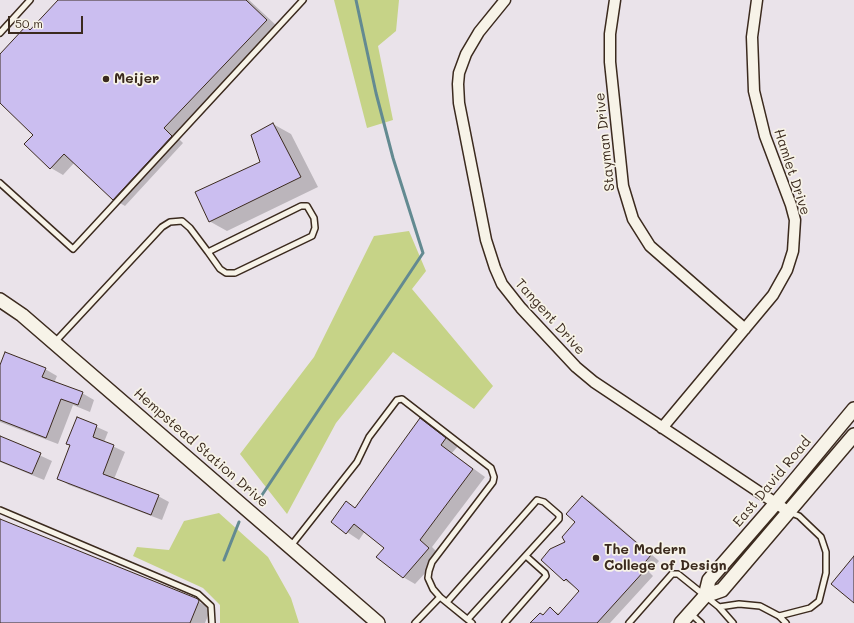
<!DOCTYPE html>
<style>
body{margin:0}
#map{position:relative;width:854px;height:623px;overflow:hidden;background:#eae3ea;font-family:Mali,sans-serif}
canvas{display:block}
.scale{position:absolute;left:8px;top:16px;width:75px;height:18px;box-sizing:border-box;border:2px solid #3b2a1e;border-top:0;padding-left:5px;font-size:12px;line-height:14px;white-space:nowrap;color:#3b2a1e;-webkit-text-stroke:3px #f7f3e8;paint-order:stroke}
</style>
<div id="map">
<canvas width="854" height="623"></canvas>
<div class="scale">50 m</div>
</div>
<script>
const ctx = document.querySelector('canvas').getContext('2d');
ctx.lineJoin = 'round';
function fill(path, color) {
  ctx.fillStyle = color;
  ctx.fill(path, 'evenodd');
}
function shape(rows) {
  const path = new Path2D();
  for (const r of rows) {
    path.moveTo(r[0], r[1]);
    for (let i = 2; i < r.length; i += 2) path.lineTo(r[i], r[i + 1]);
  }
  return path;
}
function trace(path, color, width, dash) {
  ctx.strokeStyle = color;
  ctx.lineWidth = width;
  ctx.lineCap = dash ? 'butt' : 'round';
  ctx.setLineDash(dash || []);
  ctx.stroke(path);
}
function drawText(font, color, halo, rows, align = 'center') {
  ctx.font = font + ' Mali,sans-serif';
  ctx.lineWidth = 3.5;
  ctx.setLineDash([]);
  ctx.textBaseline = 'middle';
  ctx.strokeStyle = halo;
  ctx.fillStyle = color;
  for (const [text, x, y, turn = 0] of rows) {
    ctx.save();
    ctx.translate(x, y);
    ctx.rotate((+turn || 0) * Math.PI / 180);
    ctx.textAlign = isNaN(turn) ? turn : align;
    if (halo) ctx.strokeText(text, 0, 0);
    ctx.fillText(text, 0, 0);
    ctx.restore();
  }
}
fill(shape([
 [334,0,399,0,396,31,378,46,393,120,367,128],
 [409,231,426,271,412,289,493,386,474,409,393,352,336,423,287,514,240,454,314,357,374,236],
 [219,513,268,557,291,598,299,623,220,623,220,605,203,588,133,556,137,547,169,550,184,521]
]), '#c6d387');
fill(shape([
 [59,0,249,0,278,27,176,136,183,143,125,206,113,199,74,163,63,175,51,168,26,144,34,135,0,102,0,55,26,27,31,30],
 [273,124,291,134,318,187,227,231,209,221,261,162],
 [0,368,45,369,57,376,54,383,82,393,94,400,90,412,73,405,58,444,0,422],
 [77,418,108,432,104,442,125,452,114,479,158,496,169,502,162,520,69,485,58,478,71,446,67,443],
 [420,419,458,446,452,453,485,477,432,547,441,556,415,584,403,577,385,547,365,531,359,540,332,522,346,503,356,508],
 [0,437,52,461,44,480,0,462],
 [582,497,591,502,659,561,649,572,653,576,610,623,532,623,544,616,550,609,560,614,581,591,564,580,566,543,576,522],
 [0,520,199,602,211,608,205,623,0,623]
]), '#0003');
trace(shape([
 [258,501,423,253,393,158,376,93,356,0],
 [224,560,239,522]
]), '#638a91', 3);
const building = shape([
 [58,0,246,0,267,20,164,128,172,136,113,200,64,154,50,169,24,144,33,135,0,103,0,54,26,26,30,30,58,0],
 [273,123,301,177,209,222,195,192,260,162,251,135,273,123],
 [5,352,46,368,42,377,83,392,78,405,61,399,46,438,0,420,0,365,5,352],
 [77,417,97,425,93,437,114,445,103,474,159,495,151,515,57,479,70,445,66,444,77,417],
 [420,418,446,438,441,445,473,469,420,540,429,548,403,578,376,557,384,548,354,524,346,534,331,522,346,501,355,508,420,418],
 [0,436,41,453,32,474,0,461,0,436],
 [582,496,651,555,641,567,645,570,597,623,530,623,540,613,543,615,550,607,558,615,579,591,566,579,564,581,541,560,550,549,565,542,562,537,575,522,566,514,582,496],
 [0,519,198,599,199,601,190,623,0,623,0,519],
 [854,556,854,603,831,584,854,556]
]);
fill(building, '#cbbef0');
trace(building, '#3b2a1e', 1);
const service = shape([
 [0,33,30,0],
 [0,183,73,249,303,0],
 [55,342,162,227,170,222,182,221,190,228,208,252,220,269,226,273,235,273,312,236,315,228,314,218,307,206,301,206,208,252],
 [0,510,198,594,211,606,212,623],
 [290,547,357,462,369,437,397,400,402,399,491,468,494,477,493,482,432,562,429,571,428,578,433,589,440,597,415,623],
 [440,597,472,623],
 [447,602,537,500,544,502,559,515,559,519,468,619],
 [719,607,739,604,760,606,779,616,786,623],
 [690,613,701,623],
 [779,616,810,608,819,601,826,573,826,552,821,537,799,516,789,512],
 [505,623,546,576,545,573,526,556],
 [629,623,672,574,678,574,719,607,733,623]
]);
const minor = shape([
 [505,0,479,32,466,54,459,73,458,84,459,103,486,240,495,268,502,284,521,308,576,367,594,382,789,512],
 [615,0,610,34,610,62,623,186,633,219,650,246,745,329],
 [662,428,773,295,787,270,793,251,795,220,791,205,765,136,754,91,752,37,757,0]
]);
const tertiary = shape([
 [0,300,22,315,378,623],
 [705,596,722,590,854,435],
 [681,623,705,596,709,580,776,503,854,409]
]);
trace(service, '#3b2a1e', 8);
trace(minor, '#3b2a1e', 13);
trace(tertiary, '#3b2a1e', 16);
trace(service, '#f7f3e8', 5);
trace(minor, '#f7f3e8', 10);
trace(tertiary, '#f7f3e8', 13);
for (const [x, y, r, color] of [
 [106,79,4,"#3b2a1e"],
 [596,558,4,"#3b2a1e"]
]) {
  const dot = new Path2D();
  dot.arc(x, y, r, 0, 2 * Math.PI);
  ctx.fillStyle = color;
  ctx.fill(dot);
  trace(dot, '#f7f3e8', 1.5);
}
drawText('bold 14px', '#3b2a1e', '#f7f3e8', [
 ["Meijer",114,79],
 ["The Modern",604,550],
 ["College of Design",604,566]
], 'left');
drawText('14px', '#3b2a1e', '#f7f3e8', [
 ["Stayman Drive",605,142,-96],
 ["Hamlet Drive",792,172,72],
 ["Tangent Drive",550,317,48],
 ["Hempstead Station Drive",201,448,41],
 ["East David Road",772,482,-50]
]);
</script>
